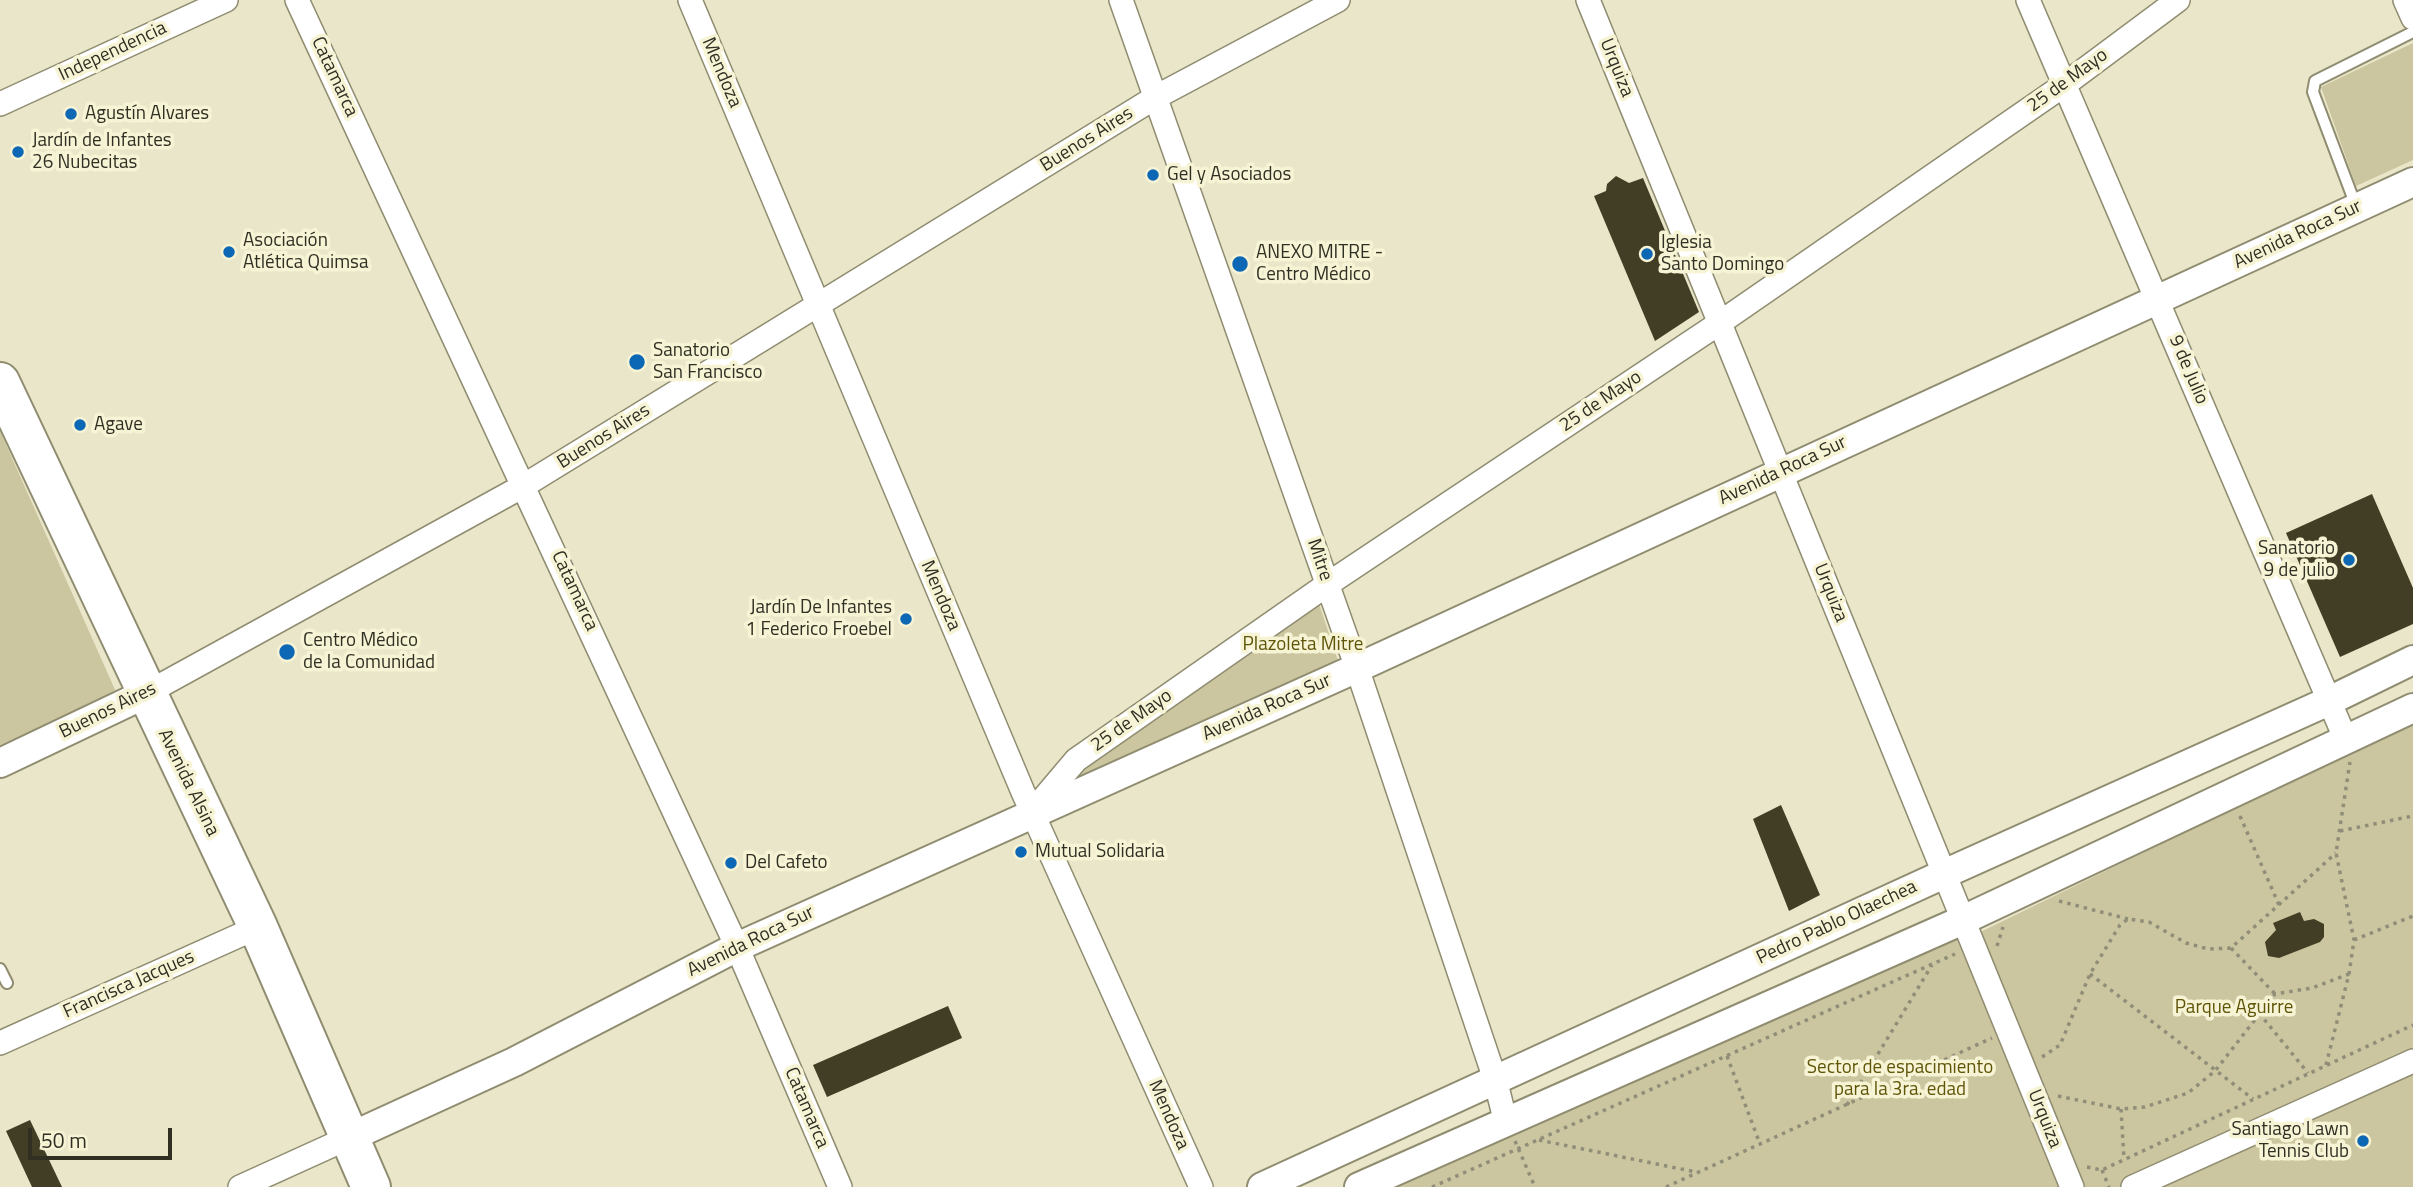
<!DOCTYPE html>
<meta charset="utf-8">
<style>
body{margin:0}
#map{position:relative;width:2413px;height:1187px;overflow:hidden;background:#eae6c9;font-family:"Titillium Web",sans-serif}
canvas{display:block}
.scale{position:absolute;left:28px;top:1128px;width:144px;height:32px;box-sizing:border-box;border:4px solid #302f23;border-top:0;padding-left:9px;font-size:21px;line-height:24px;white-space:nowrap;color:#302f23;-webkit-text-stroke:5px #f7f4d6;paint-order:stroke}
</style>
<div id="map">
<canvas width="2413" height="1187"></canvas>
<div class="scale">50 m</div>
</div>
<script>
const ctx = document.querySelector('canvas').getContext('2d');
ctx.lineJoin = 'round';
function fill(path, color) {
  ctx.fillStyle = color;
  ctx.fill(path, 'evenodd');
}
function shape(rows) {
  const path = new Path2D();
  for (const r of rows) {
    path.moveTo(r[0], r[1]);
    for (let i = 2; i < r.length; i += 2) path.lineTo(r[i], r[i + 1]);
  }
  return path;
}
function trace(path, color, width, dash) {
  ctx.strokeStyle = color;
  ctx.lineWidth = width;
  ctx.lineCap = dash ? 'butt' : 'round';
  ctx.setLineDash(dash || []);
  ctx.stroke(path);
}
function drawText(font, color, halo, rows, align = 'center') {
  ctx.font = font + ' "Titillium Web",sans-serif';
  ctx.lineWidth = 7;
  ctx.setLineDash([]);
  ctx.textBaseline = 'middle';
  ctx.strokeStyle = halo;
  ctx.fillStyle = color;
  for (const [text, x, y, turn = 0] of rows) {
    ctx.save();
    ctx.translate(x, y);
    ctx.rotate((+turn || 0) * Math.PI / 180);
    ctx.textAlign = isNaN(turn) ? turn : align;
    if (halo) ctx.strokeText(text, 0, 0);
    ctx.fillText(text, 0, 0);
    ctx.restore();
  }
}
fill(shape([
 [2413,43,2413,160,2356,186,2321,87],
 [0,431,116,692,0,745],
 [1318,601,1338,661,1066,785,1097,755],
 [2413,721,2413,1187,1396,1187,1958,934,1962,941]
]), '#cbc69f');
fill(shape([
 [1616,176,1629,183,1643,178,1699,312,1655,341,1594,196,1606,191,1607,184],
 [2372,494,2413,588,2413,624,2340,657,2286,533],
 [1781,805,1820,895,1789,911,1753,819],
 [2300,912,2304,921,2314,919,2324,924,2324,937,2320,942,2279,958,2268,956,2265,942,2276,930,2273,923],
 [948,1006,962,1038,827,1097,813,1065],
 [30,1120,62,1187,32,1187,6,1131]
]), '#423e26');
const service = shape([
 [2356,206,2313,92,2315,81,2413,32],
 [0,969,7,983]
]);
const minor = shape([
 [297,0,737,947,840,1187],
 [690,0,1023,792,1201,1187],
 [1121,0,1357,668,1495,1079,1506,1123],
 [1588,0,2072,1187],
 [2028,0,2346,740],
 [2405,0,2413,18],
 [0,104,226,0],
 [145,694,525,485,1156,97,1338,0],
 [1032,812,1076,760,1328,584,1721,322,2064,85,2178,0],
 [0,1043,258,927],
 [240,1187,348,1138],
 [2133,1187,2413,1061]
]);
const tertiary = shape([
 [0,763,145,694],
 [348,1138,514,1062,737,947,1357,668,2413,182],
 [1262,1187,1944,874,2329,701,2413,660],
 [1359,1187,1963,920,2413,708]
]);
const trunk = shape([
 [0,382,258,927,371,1187]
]);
trace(service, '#8f8c70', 14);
trace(minor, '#8f8c70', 26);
trace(tertiary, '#8f8c70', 32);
trace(trunk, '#8f8c70', 42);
trace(shape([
 [2240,816,2279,905],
 [2340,831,2413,816],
 [2059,901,2128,919],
 [2354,940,2413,916],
 [1997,946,2003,927],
 [2231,948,2275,994],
 [2090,974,2253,1099],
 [2259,1013,2308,1073],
 [1727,1056,1760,1144],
 [2042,1057,2060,1045,2090,974,2120,925,2128,919,2149,922,2186,943,2208,949,2231,948,2336,853],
 [2326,1065,2349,974,2354,940,2336,853,2350,762],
 [2058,1096,2121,1109,2145,1107,2188,1093,2215,1071,2275,994,2312,988,2349,974],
 [1847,1105,1932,965],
 [2121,1109,2124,1159],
 [1539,1140,1696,1172],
 [1515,1141,1535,1187],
 [2087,1167,2102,1170,2413,1025],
 [2102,1170,2109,1187],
 [1432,1187,1955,954],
 [1666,1187,1992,1038]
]), '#908e79', 3.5, [3.5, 5]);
trace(service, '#fff', 10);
trace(minor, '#fff', 23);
trace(tertiary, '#fff', 28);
trace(trunk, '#fff', 38);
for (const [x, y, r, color] of [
 [71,114,7,"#0c67b4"],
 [18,152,7,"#0c67b4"],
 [1153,175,7,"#0c67b4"],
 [229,252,7,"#0c67b4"],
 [1647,254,7,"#0c67b4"],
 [1240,264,9,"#0c67b4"],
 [637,362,9,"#0c67b4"],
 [80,425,7,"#0c67b4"],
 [2349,560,7,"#0c67b4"],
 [906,619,7,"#0c67b4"],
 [287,652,9,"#0c67b4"],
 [1021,852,7,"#0c67b4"],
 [731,863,7,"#0c67b4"],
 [2363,1141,7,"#0c67b4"]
]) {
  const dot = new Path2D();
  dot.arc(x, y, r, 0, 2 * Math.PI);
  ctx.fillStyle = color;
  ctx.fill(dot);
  trace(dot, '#f7f4d6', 2.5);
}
drawText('19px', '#302f23', '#f7f4d6', [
 ["Independencia",113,52,-25],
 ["Urquiza",1616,68,68],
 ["Mendoza",721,73,67],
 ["Catamarca",334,77,65],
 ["25 de Mayo",2068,81,-36],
 ["Buenos Aires",1087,140,-32],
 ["Avenida Roca Sur",2298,235,-25],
 ["9 de Julio",2188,370,67],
 ["25 de Mayo",1601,402,-34],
 ["Buenos Aires",604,437,-32],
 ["Avenida Roca Sur",1783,471,-25],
 ["Mitre",1319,560,71],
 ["Catamarca",574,591,65],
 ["Urquiza",1830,593,68],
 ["Mendoza",940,596,67],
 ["Avenida Roca Sur",1267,708,-24],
 ["Buenos Aires",108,711,-26],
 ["25 de Mayo",1132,721,-35],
 ["Avenida Alsina",188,783,64],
 ["Pedro Pablo Olaechea",1837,923,-25],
 ["Avenida Roca Sur",751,942,-26],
 ["Francisca Jacques",129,985,-24],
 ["Catamarca",806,1108,67],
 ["Mendoza",1168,1115,66],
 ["Urquiza",2044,1119,68]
]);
drawText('19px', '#302f23', '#f7f4d6', [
 ["Agustín Alvares",85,114],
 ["Jardín de Infantes",32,141],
 ["26 Nubecitas",32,163],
 ["Gel y Asociados",1167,175],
 ["Asociación",243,241],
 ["Atlética Quimsa",243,263],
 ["Iglesia",1661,243],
 ["Santo Domingo",1661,265],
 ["ANEXO MITRE -",1256,253],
 ["Centro Médico",1256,275],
 ["Sanatorio",653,351],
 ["San Francisco",653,373],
 ["Agave",94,425],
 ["Sanatorio",2335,549,"right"],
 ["9 de julio",2335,571,"right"],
 ["Jardín De Infantes",892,608,"right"],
 ["1 Federico Froebel",892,630,"right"],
 ["Centro Médico",303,641],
 ["de la Comunidad",303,663],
 ["Mutual Solidaria",1035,852],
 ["Del Cafeto",745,863],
 ["Santiago Lawn",2349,1130,"right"],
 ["Tennis Club",2349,1152,"right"]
], 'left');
drawText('19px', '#5f5508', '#f7f4d6', [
 ["Plazoleta Mitre",1303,645],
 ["Parque Aguirre",2234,1008],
 ["Sector de espacimiento",1900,1068],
 ["para la 3ra. edad",1900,1090]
]);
</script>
